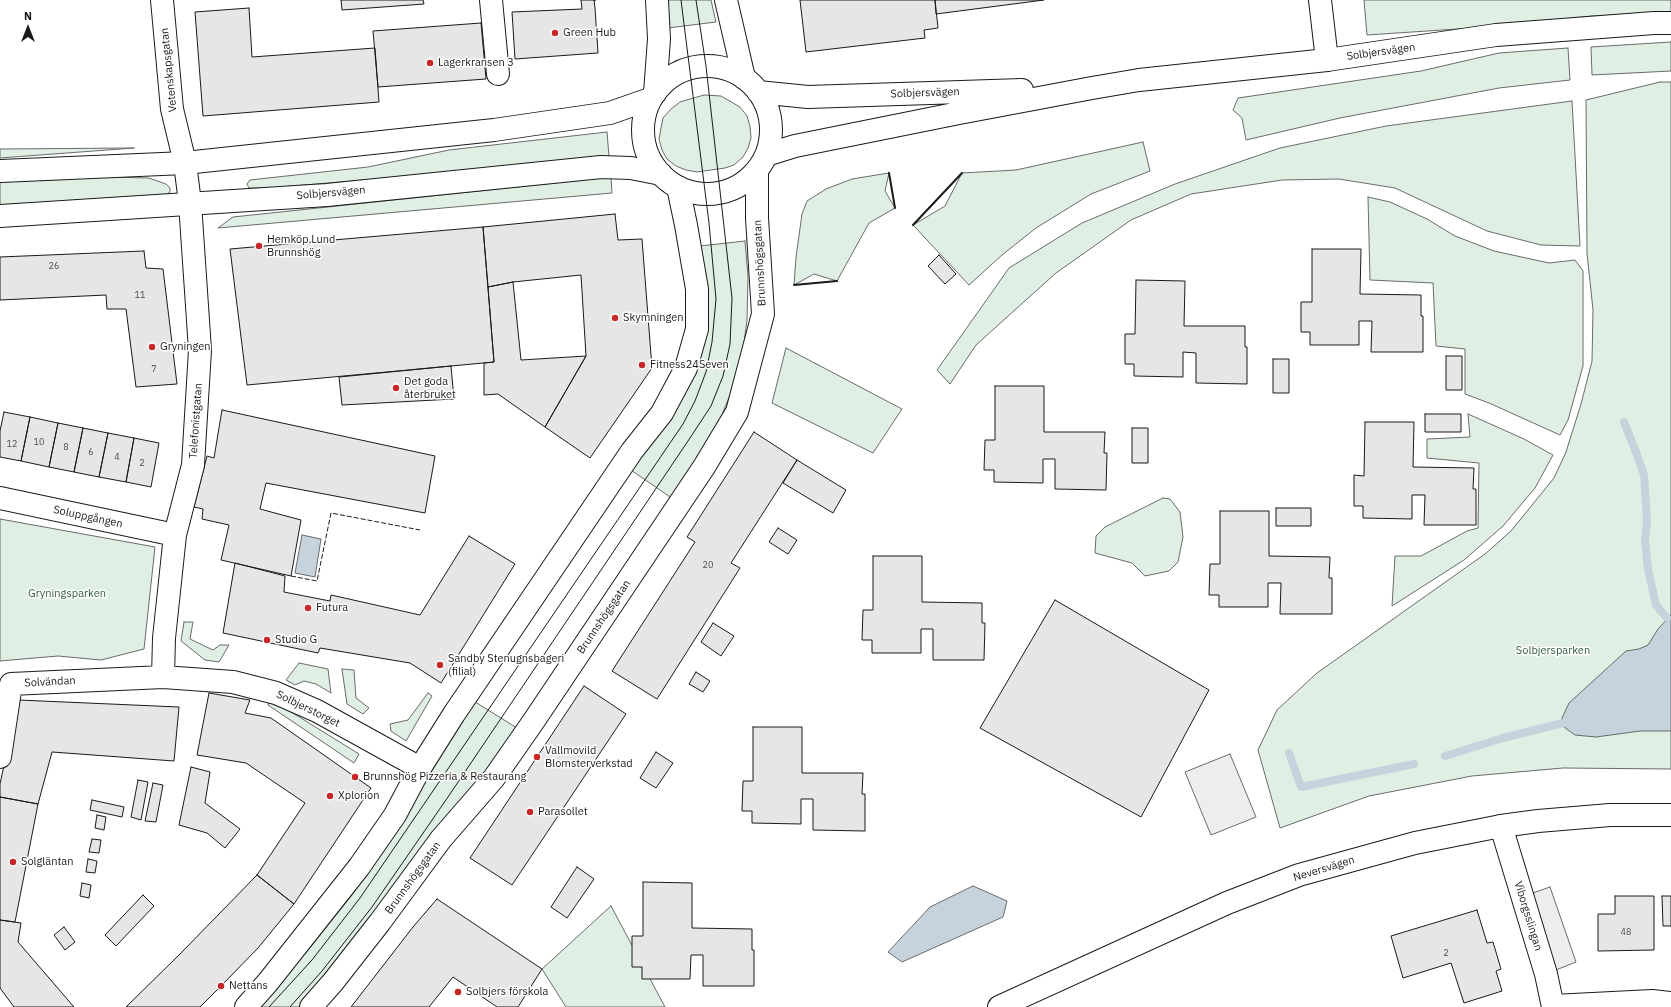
<!DOCTYPE html>
<meta charset="utf-8">
<style>
body{margin:0}
#map{position:relative;width:1671px;height:1007px;overflow:hidden;background:#fff;font-family:"IBM Plex Sans",sans-serif}
canvas{display:block}
.north{position:absolute;left:8px;top:8px;width:40px;height:40px;-webkit-text-stroke:3px #fff;paint-order:stroke;rotate:0deg;font-size:11px;font-weight:700;line-height:16px;text-align:center;color:#1a1a1a}
.north::after{content:'';display:block;margin:auto;width:14px;height:18px;background:#1a1a1a;clip-path:polygon(50% 0,100% 100%,50% 72%,0 100%)}
</style>
<div id="map">
<canvas width="1671" height="1007"></canvas>
<div class="north">N</div>
</div>
<script>
const ctx = document.querySelector('canvas').getContext('2d');
ctx.lineJoin = 'round';
function fill(path, color) {
  ctx.fillStyle = color;
  ctx.fill(path, 'evenodd');
}
function shape(rows) {
  const path = new Path2D();
  for (const r of rows) {
    if (r.length === 3) {
      path.moveTo(r[0] + r[2], r[1]);
      path.arc(r[0], r[1], r[2], 0, 2 * Math.PI);
      continue;
    }
    path.moveTo(r[0], r[1]);
    for (let i = 2; i < r.length; i += 2) path.lineTo(r[i], r[i + 1]);
  }
  return path;
}
function trace(path, color, width, dash) {
  ctx.strokeStyle = color;
  ctx.lineWidth = width;
  ctx.lineCap = dash ? 'butt' : 'round';
  ctx.setLineDash(dash || []);
  ctx.stroke(path);
}
function drawText(font, color, halo, rows, align = 'center') {
  ctx.font = font + ' "IBM Plex Sans",sans-serif';
  ctx.lineWidth = 3;
  ctx.setLineDash([]);
  ctx.textBaseline = 'middle';
  ctx.strokeStyle = halo;
  ctx.fillStyle = color;
  for (const [text, x, y, turn = 0] of rows) {
    ctx.save();
    ctx.translate(x, y);
    ctx.rotate((+turn || 0) * Math.PI / 180);
    ctx.textAlign = isNaN(turn) ? turn : align;
    if (halo) ctx.strokeText(text, 0, 0);
    ctx.fillText(text, 0, 0);
    ctx.restore();
  }
}
const green = shape([
 [667,0,711,0,716,22,668,28,667,0],
 [1364,0,1671,0,1671,13,1592,16,1487,27,1367,35,1364,0],
 [1671,42,1671,71,1592,75,1591,47,1671,42],
 [1568,48,1570,80,1499,88,1340,118,1246,140,1242,118,1233,110,1238,98,1421,71,1499,53,1568,48],
 [1660,82,1671,82,1671,769,1563,768,1472,776,1369,796,1280,828,1258,750,1277,710,1317,673,1485,554,1511,531,1554,478,1566,452,1581,404,1592,361,1593,310,1587,253,1586,100,1660,82],
 [704,95,721,96,740,107,747,116,750,126,751,138,748,148,743,157,734,165,725,168,697,172,686,170,676,166,667,159,662,150,659,139,661,128,663,118,671,109,680,102,704,95],
 [1572,101,1580,246,1541,245,1487,231,1395,188,1339,179,1282,180,1191,194,1131,220,1056,273,976,345,950,384,937,370,1009,268,1082,223,1175,184,1280,148,1386,126,1572,101],
 [607,132,609,156,411,176,269,188,249,188,247,184,250,180,368,167,449,150,607,132],
 [1143,142,1150,171,1091,194,1036,228,1002,255,969,285,913,225,945,206,962,173,1016,170,1143,142],
 [134,148,0,158,0,149,134,148],
 [889,173,885,191,895,208,869,223,837,281,814,274,794,285,796,257,802,214,807,201,826,189,852,179,889,173],
 [109,177,149,178,166,184,170,188,170,192,166,195,0,205,0,182,109,177],
 [611,177,612,193,218,228,233,217,611,177],
 [1368,197,1390,202,1427,219,1455,236,1494,251,1549,263,1575,260,1583,271,1583,366,1568,420,1560,435,1489,403,1465,394,1465,349,1436,346,1433,283,1370,280,1368,197],
 [745,241,748,276,747,320,742,357,730,395,713,437,673,499,628,468,687,382,691,247,745,241],
 [786,348,902,409,873,453,772,403,786,348],
 [1468,414,1524,439,1553,455,1535,488,1503,526,1464,560,1392,606,1395,556,1421,556,1467,531,1478,528,1479,463,1427,458,1427,439,1470,437,1468,414],
 [1163,498,1170,499,1180,512,1183,537,1178,562,1169,571,1145,576,1132,563,1095,553,1096,536,1105,527,1163,498],
 [0,519,155,547,144,649,101,660,58,656,0,661,0,519],
 [184,622,193,622,190,639,213,650,220,645,229,645,219,662,205,660,181,641,184,622],
 [299,663,328,669,331,693,316,684,304,681,295,685,286,680,299,663],
 [342,669,354,670,356,698,369,708,363,714,347,704,342,669],
 [428,693,432,696,406,741,391,731,390,724,408,720,428,693],
 [472,700,517,728,483,775,336,965,299,1007,258,1007,309,949,352,895,403,820,435,754,472,700],
 [269,702,288,710,359,754,354,763,268,705,269,702],
 [611,906,665,1007,566,1007,542,969,611,906]
]);
fill(green, '#e0efe3');
trace(green, '#6a6a6a', 1);
const parking = shape([
 [1230,754,1256,817,1211,835,1185,772,1230,754],
 [1550,887,1576,962,1546,974,1521,897,1550,887]
]);
fill(parking, '#ededed');
trace(parking, '#6a6a6a', 1);
const water = shape([
 [302,535,321,539,315,577,295,573,302,535],
 [1671,615,1671,731,1640,731,1596,737,1575,735,1564,727,1562,718,1569,703,1626,651,1639,649,1648,645,1658,629,1671,615],
 [973,886,1007,901,1003,917,902,962,888,952,930,907,973,886]
]);
fill(water, '#c6d2dc');
trace(water, '#6a6a6a', 1);
trace(shape([
 [1624,422,1636,452,1644,475,1647,521,1645,541,1648,569,1656,605,1667,618],
 [1289,753,1301,787,1414,764],
 [1445,756,1503,738,1563,723]
]), '#c6d2dc', 8);
const building = shape([
 [341,0,423,0,424,4,342,10,341,0],
 [581,0,596,0,594,0,595,8,598,53,515,59,512,12,582,9,581,0],
 [800,0,935,0,938,28,924,30,925,38,806,52,800,0],
 [935,0,1044,0,936,14,935,0],
 [249,8,252,57,375,48,379,102,203,116,195,12,249,8],
 [481,23,486,79,378,87,373,31,481,23],
 [615,214,618,240,642,239,652,368,590,458,545,427,586,356,581,275,513,282,488,287,483,227,615,214],
 [483,227,494,362,247,385,230,249,483,227],
 [1312,249,1361,249,1360,294,1421,295,1421,316,1423,316,1423,352,1371,352,1372,321,1359,321,1359,345,1310,345,1310,332,1301,332,1301,302,1312,302,1312,249],
 [144,251,146,268,163,269,177,384,136,387,126,309,107,309,106,295,0,300,0,257,144,251],
 [939,255,956,274,945,284,928,266,939,255],
 [1136,280,1185,281,1184,326,1245,326,1245,347,1247,347,1247,384,1196,383,1196,353,1183,352,1183,377,1134,376,1134,364,1125,364,1125,334,1135,334,1136,280],
 [513,282,521,360,586,356,545,427,498,394,484,395,484,363,494,362,488,287,513,282],
 [1446,356,1462,356,1462,390,1446,390,1446,356],
 [1273,359,1289,359,1289,393,1273,393,1273,359],
 [451,366,454,399,342,405,339,377,451,366],
 [995,386,1044,386,1044,432,1105,432,1104,453,1107,453,1106,490,1055,489,1055,459,1043,459,1043,483,994,482,994,470,984,470,985,440,995,440,995,386],
 [222,410,435,456,425,513,266,483,260,509,301,520,291,576,221,560,229,525,202,519,203,509,194,507,207,456,214,458,222,410],
 [4,412,30,417,21,461,0,457,0,431,4,412],
 [1425,414,1461,414,1461,432,1425,432,1425,414],
 [30,417,58,423,49,467,21,461,30,417],
 [1365,422,1414,422,1413,467,1474,468,1473,489,1476,489,1476,525,1424,525,1425,495,1412,495,1412,519,1363,518,1363,506,1354,506,1354,475,1364,476,1365,422],
 [58,423,83,428,74,472,49,467,58,423],
 [83,428,108,433,99,477,74,472,83,428],
 [1132,428,1148,428,1148,463,1132,463,1132,428],
 [754,432,797,460,731,563,740,568,657,699,612,671,695,542,687,537,754,432],
 [108,433,134,438,126,482,99,477,108,433],
 [134,438,159,443,151,487,126,482,134,438],
 [797,460,846,490,833,513,783,483,797,460],
 [1276,508,1311,508,1311,526,1276,526,1276,508],
 [1220,511,1269,511,1269,556,1330,557,1329,578,1332,578,1332,614,1280,614,1281,583,1268,583,1268,607,1219,607,1219,595,1209,595,1210,564,1220,564,1220,511],
 [778,528,797,540,788,554,769,542,778,528],
 [469,536,515,564,441,683,410,663,320,648,318,653,223,633,235,563,285,576,284,592,330,601,331,595,420,615,469,536],
 [873,556,922,556,922,602,982,603,982,623,985,623,984,660,933,660,933,629,921,629,921,653,872,653,872,640,862,640,863,610,873,610,873,556],
 [1055,600,1209,690,1141,817,980,728,1055,600],
 [713,623,734,636,721,656,701,642,713,623],
 [696,672,710,681,703,692,689,684,696,672],
 [584,686,626,714,512,885,470,858,584,686],
 [209,693,250,700,245,713,271,718,371,788,294,904,257,875,305,803,246,763,197,755,209,693],
 [18,700,179,707,174,761,52,752,38,804,0,797,0,784,18,700],
 [753,727,802,727,802,773,863,773,862,794,865,794,865,831,813,830,813,799,801,799,801,824,752,823,752,811,742,811,743,781,753,781,753,727],
 [656,752,673,763,656,788,640,778,656,752],
 [191,767,210,772,205,803,240,829,225,848,207,833,179,825,191,767],
 [138,780,148,782,141,820,131,817,138,780],
 [153,783,163,785,156,822,145,821,153,783],
 [0,797,38,804,15,922,0,920,0,797],
 [92,800,124,807,122,817,90,810,92,800],
 [97,815,106,817,104,830,95,828,97,815],
 [92,839,101,840,99,853,89,852,92,839],
 [88,859,97,861,95,873,86,872,88,859],
 [577,867,594,879,567,918,551,907,577,867],
 [257,875,294,904,258,948,221,986,200,1007,126,1007,180,954,257,875],
 [643,882,692,883,692,928,752,929,752,950,754,950,754,986,703,986,703,955,691,955,690,979,642,979,642,967,632,967,632,936,643,936,643,882],
 [82,883,91,885,89,898,80,896,82,883],
 [143,895,154,906,116,946,105,935,143,895],
 [1615,896,1654,896,1654,950,1598,951,1598,914,1615,914,1615,896],
 [1662,896,1671,896,1671,926,1663,926,1662,896],
 [437,899,542,969,518,1007,497,1007,453,977,429,1007,351,1007,413,927,437,899],
 [1477,910,1487,943,1493,942,1501,969,1496,971,1502,991,1464,1003,1451,963,1403,978,1391,936,1477,910],
 [0,920,21,923,18,942,74,1007,14,1007,0,988,0,920],
 [64,927,75,942,65,950,54,935,64,927]
]);
fill(building, '#e6e6e6');
trace(building, '#1a1a1a', 1);
const minor = shape([
 [162,0,172,109,185,163,190,203,200,350,193,465,175,535,164,638,163,677],
 [491,0,498,74],
 [726,0,744,78],
 [1320,0,1327,60],
 [655,93,659,39,657,0],
 [0,498,175,535],
 [0,757,11,684,163,677,233,682,276,693,317,711,420,768],
 [1501,826,1546,974,1553,1007],
 [1553,1006,1652,1001,1671,1003],
 [246,1007,268,982,359,867,395,815,420,768,454,714,632,451,662,413,686,368,697,329,697,289,686,225,678,187],
 [311,1007,333,982,380,922,441,839,494,778,533,722,704,467,737,412,763,314,757,218,757,171]
]);
const tertiary = shape([
 [999,1007,1227,903,1299,875,1415,843,1501,826,1538,821,1610,815,1671,815]
]);
const secondary = shape([
 [707,130,64],
 [758,92,808,97,1022,90],
 [766,155,795,146,959,113,1092,88,1139,80,1327,60,1496,35,1654,23,1671,23],
 [0,171,185,163,494,130,610,113,650,99],
 [0,216,327,195,601,167,631,168,661,174]
]);
trace(minor, '#1a1a1a', 24);
trace(tertiary, '#1a1a1a', 24);
trace(secondary, '#1a1a1a', 24);
trace(minor, '#fff', 22);
trace(tertiary, '#fff', 22);
trace(secondary, '#fff', 22);
trace(shape([
 [269,1007,312,960,360,898,683,424,695,401,706,372,712,342,716,299,709,223,681,0],
 [290,1007,322,971,372,907,448,797,688,441,711,406,723,376,730,344,732,298,706,66,696,0]
]), '#1a1a1a', 1);
trace(shape([
 [291,576,317,581,331,513,420,530]
]), '#1a1a1a', 1, [5, 2]);
trace(shape([
 [889,173,895,208],
 [913,225,962,173],
 [794,285,837,281]
]), '#1a1a1a', 2);
for (const [x, y, r, color] of [
 [555,33,4,"#c62828"],
 [430,63,4,"#c62828"],
 [259,246,4,"#c62828"],
 [615,318,4,"#c62828"],
 [152,347,4,"#c62828"],
 [642,365,4,"#c62828"],
 [396,388,4,"#c62828"],
 [308,608,4,"#c62828"],
 [267,640,4,"#c62828"],
 [440,665,4,"#c62828"],
 [537,757,4,"#c62828"],
 [355,777,4,"#c62828"],
 [330,796,4,"#c62828"],
 [530,812,4,"#c62828"],
 [13,862,4,"#c62828"],
 [221,986,4,"#c62828"],
 [458,992,4,"#c62828"]
]) {
  const dot = new Path2D();
  dot.arc(x, y, r, 0, 2 * Math.PI);
  ctx.fillStyle = color;
  ctx.fill(dot);
  trace(dot, '#fff', 1.5);
}
drawText('9px', '#4d4d4d', null, [
 ["26",54,266],
 ["11",140,295],
 ["7",154,369],
 ["10",39,442],
 ["12",12,444],
 ["8",66,447],
 ["6",91,452],
 ["4",117,457],
 ["2",142,463],
 ["20",708,565],
 ["48",1626,932],
 ["2",1446,953]
]);
drawText('11px', '#1a1a1a', '#fff', [
 ["Green Hub",563,33],
 ["Lagerkransen 3",438,63],
 ["Hemköp Lund",267,240],
 ["Brunnshög",267,253],
 ["Skymningen",623,318],
 ["Gryningen",160,347],
 ["Fitness24Seven",650,365],
 ["Det goda",404,382],
 ["återbruket",404,395],
 ["Futura",316,608],
 ["Studio G",275,640],
 ["Sandby Stenugnsbageri",448,659],
 ["(filial)",448,672],
 ["Vallmovild",545,751],
 ["Blomsterverkstad",545,764],
 ["Brunnshög Pizzeria & Restaurang",363,777],
 ["Xplorion",338,796],
 ["Parasollet",538,812],
 ["Solgläntan",21,862],
 ["Nettans",229,986],
 ["Solbjers förskola",466,992]
], 'left');
drawText('11px', '#1a1a1a', '#fff', [
 ["Solbjersvägen",1381,52,-8],
 ["Vetenskapsgatan",169,70,-96],
 ["Solbjersvägen",925,93,-2],
 ["Solbjersvägen",331,193,-5],
 ["Brunnshögsgatan",760,263,-93],
 ["Telefonistgatan",196,421,-86],
 ["Soluppgången",88,517,12],
 ["Brunnshögsgatan",604,617,-56],
 ["Solvändan",50,682,-3],
 ["Solbjerstorget",308,709,26],
 ["Neversvägen",1324,869,-17],
 ["Brunnshögsgatan",413,878,-54],
 ["Viborgsslingan",1528,916,73]
]);
drawText('11px', '#2b5a34', '#fff', [
 ["Gryningsparken",67,594],
 ["Solbjersparken",1553,651]
]);
</script>
